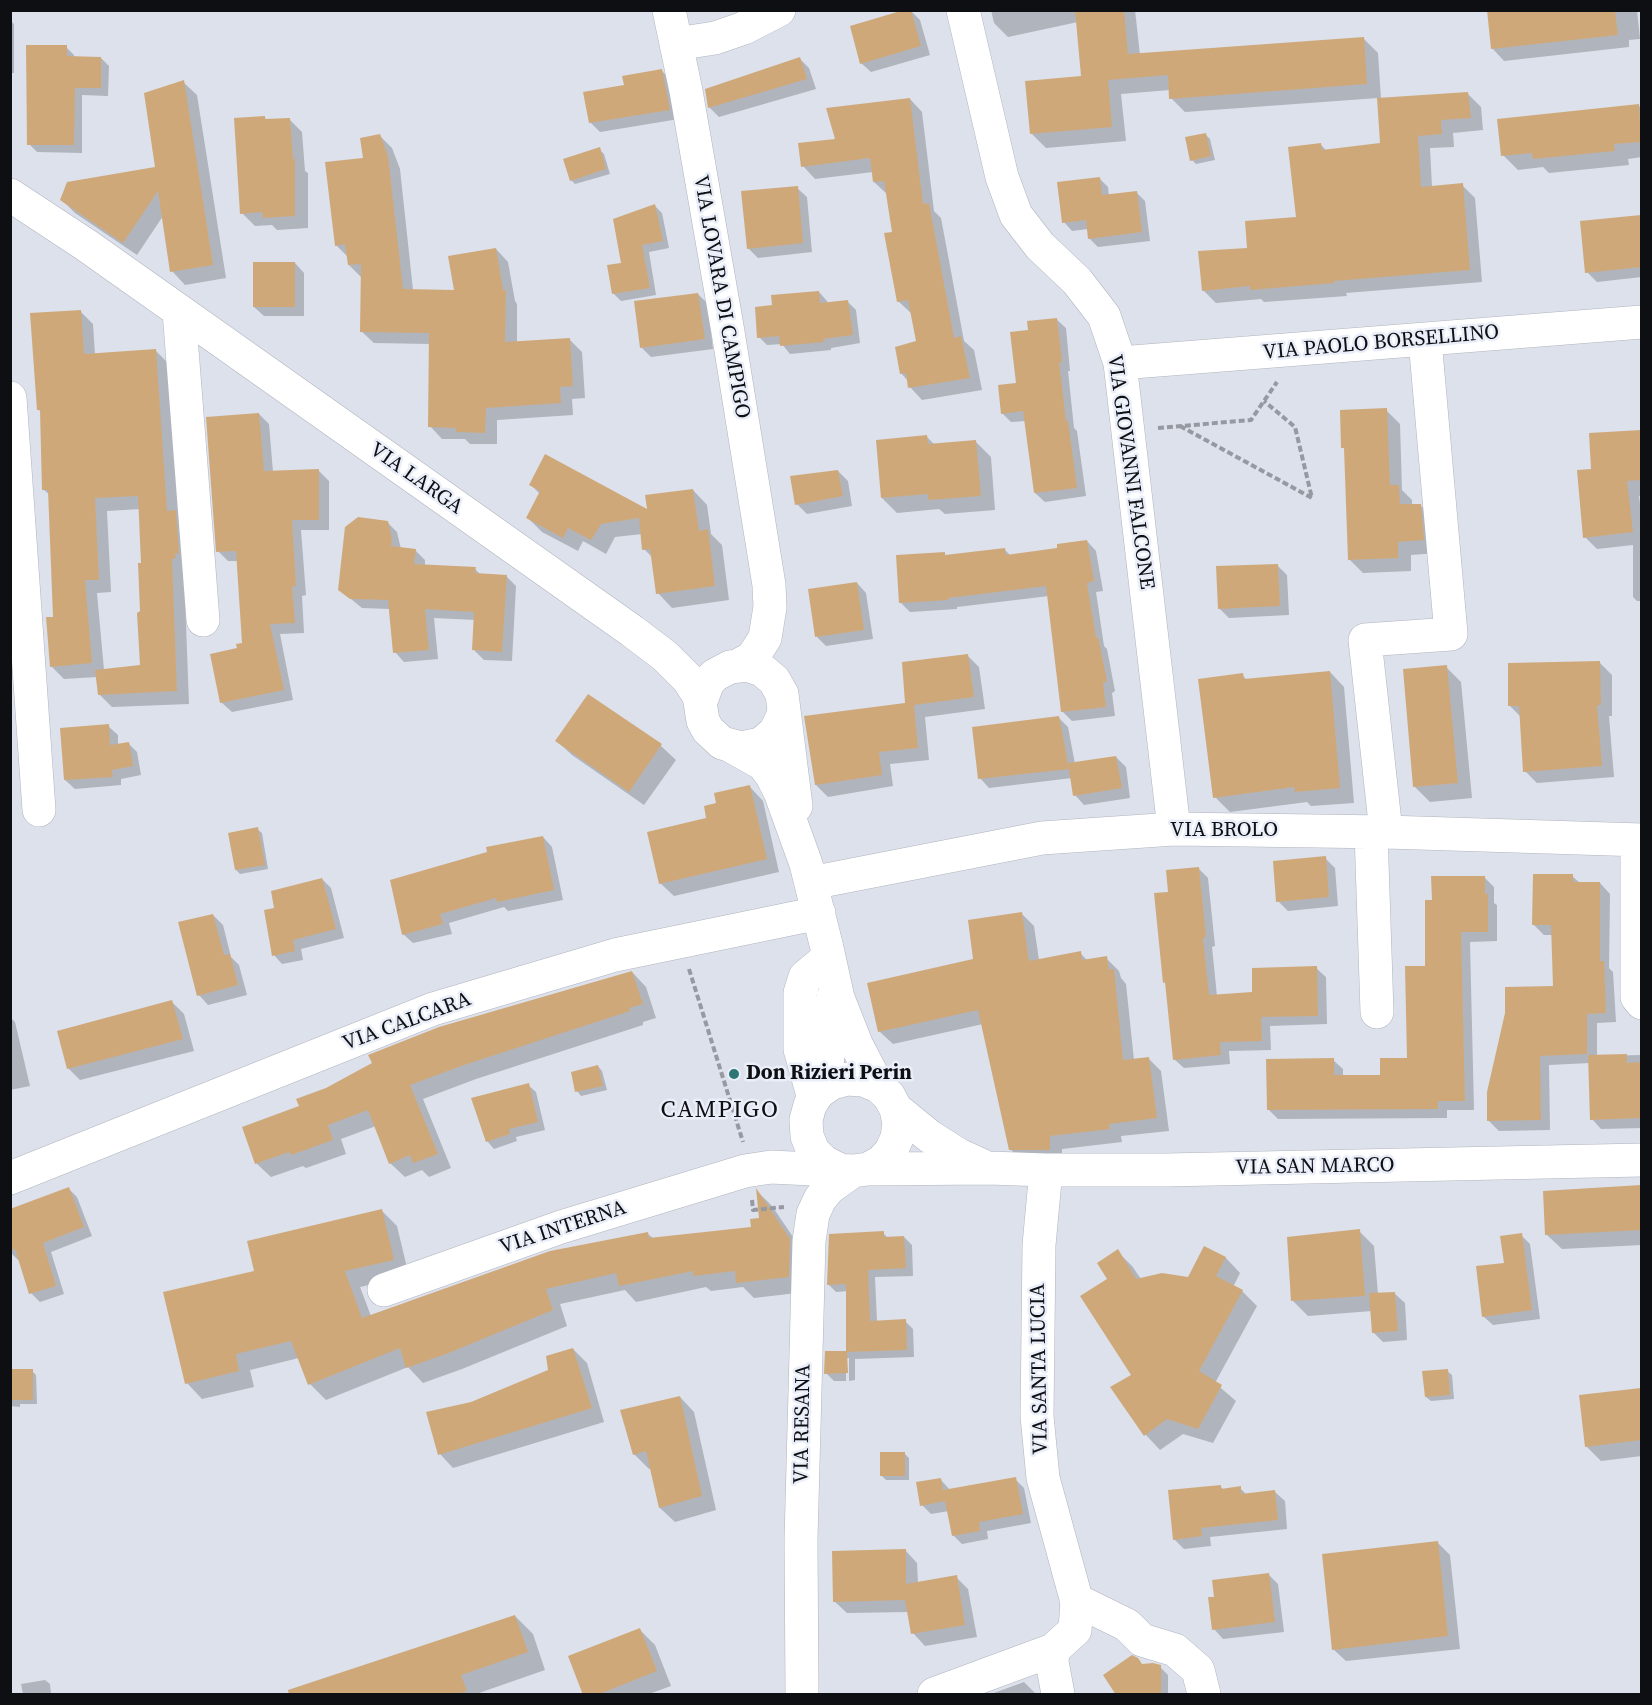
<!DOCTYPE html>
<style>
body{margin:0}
#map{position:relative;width:1652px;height:1705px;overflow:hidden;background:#dce1eb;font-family:"Source Serif 4",serif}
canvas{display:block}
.frame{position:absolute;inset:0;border:12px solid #0e0f13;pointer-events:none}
</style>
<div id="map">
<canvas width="1652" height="1705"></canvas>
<div class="frame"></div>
</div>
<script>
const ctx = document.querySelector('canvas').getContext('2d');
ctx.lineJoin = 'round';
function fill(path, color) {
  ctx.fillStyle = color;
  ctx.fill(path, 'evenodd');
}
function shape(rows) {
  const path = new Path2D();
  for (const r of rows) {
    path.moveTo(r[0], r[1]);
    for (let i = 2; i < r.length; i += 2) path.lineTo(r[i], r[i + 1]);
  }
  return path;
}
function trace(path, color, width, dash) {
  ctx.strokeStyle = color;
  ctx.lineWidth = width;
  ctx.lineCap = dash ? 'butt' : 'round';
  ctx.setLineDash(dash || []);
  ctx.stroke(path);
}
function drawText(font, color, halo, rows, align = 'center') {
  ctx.font = font + ' "Source Serif 4",serif';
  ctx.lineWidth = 5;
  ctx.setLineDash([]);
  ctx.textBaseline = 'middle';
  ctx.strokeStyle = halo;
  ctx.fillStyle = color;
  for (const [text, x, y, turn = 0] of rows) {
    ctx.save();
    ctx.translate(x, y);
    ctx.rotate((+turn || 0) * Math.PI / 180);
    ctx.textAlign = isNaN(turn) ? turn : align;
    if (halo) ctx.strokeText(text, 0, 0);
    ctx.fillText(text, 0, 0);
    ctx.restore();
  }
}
fill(shape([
 [910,10,920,20,930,55,871,72,861,63],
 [991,10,1135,10,1140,55,1364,39,1378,53,1381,99,1468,94,1481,107,1483,130,1453,133,1454,147,1430,148,1432,187,1462,185,1475,198,1482,282,1346,293,1347,296,1264,302,1261,299,1216,303,1203,290,1249,249,1298,218,1321,145,1327,151,1381,144,1378,98,1185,112,1171,98,1170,90,1121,94,1126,141,1046,148,1032,134,1083,77,1078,22,1008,37,994,23],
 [1488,10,1637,10,1640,39,1629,40,1629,47,1504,61,1492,48],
 [10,20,14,24,14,73,10,73],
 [66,47,74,55,74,57,101,58,109,66,108,96,82,95,82,153,37,152,29,144],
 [799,58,809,68,816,89,719,117,709,107],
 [662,71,671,80,679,119,600,132,590,122,626,86],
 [183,82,197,95,226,278,185,285,172,271,163,216,137,255,75,213,62,200,156,168],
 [910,99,922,112,934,211,941,218,964,341,974,350,982,390,922,400,910,387,908,381,901,373,918,342,912,314,898,301,894,233,887,194,874,182,873,172,815,179,803,166,837,140],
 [1639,106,1642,108,1642,157,1628,159,1629,165,1549,173,1543,167,1518,170,1503,155],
 [264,117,268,121,289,119,302,132,305,171,308,173,308,228,277,230,272,225,255,226,242,213],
 [1205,134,1210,139,1215,160,1196,164,1192,160],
 [380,136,392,148,400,169,413,290,456,291,496,249,508,262,515,301,517,304,517,343,570,340,582,352,585,398,572,399,573,415,497,420,497,444,470,444,465,439,442,439,430,426,431,344,374,343,361,331,362,278,349,265,348,257,336,245,365,159],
 [599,149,604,154,610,174,575,184,571,180],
 [1099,178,1108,187,1109,196,1136,192,1145,201,1150,241,1098,247,1089,238,1088,229,1072,231,1064,222],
 [797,188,807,197,812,252,758,258,748,248],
 [655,206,662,213,669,248,649,252,656,295,621,301,614,294,623,264],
 [1642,216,1642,277,1597,282,1587,272,1582,222],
 [295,263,304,273,304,316,264,316,254,307],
 [819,292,827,301,828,304,847,301,856,310,860,343,831,348,831,350,790,354,782,344,767,345,759,337,774,307],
 [698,294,708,304,713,349,651,357,642,348],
 [80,311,93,324,95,355,156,351,169,364,184,571,189,704,112,707,99,694,97,677,64,679,51,666,55,618,50,495,44,490,42,413,38,409],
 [141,509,143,565,142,666,104,670,97,593,111,592,107,511],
 [1056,319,1066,328,1070,371,1068,371,1074,428,1077,431,1086,496,1045,502,1035,493,1026,421,1011,422,1002,413],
 [1386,410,1400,424,1402,490,1412,500,1412,505,1420,505,1434,519,1437,553,1411,555,1411,571,1363,573,1349,559,1345,450,1343,447],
 [259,414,269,424,273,472,319,471,329,481,329,530,301,530,306,595,302,596,304,633,280,634,293,700,232,712,221,702,239,650,244,644,238,561,228,561,218,551],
 [1642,431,1642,496,1639,496,1642,520,1642,601,1637,601,1633,597,1633,545,1597,549,1585,537,1592,470,1590,434],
 [927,437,935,445,976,442,991,457,995,510,945,514,939,509,897,513,882,498],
 [838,471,848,481,852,506,807,514,797,504],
 [531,485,649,512,693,490,707,505,711,534,722,545,729,600,672,608,658,593,653,558,644,549,642,534,615,537,606,554,583,541,578,551,542,532,528,518,540,494],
 [387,522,397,532,401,549,415,550,425,560,425,566,475,569,481,575,506,576,516,586,512,661,484,660,474,650,476,620,434,618,438,659,404,662,395,652,390,609,362,608,340,590],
 [1087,541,1096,551,1103,591,1096,592,1104,646,1107,649,1115,691,1112,693,1115,716,1072,721,1062,711,1049,596,957,607,957,609,910,612,900,602,944,554,947,556,1004,549,1011,556,1059,550],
 [1277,565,1287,575,1289,615,1229,618,1219,608],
 [857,583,866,593,873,639,826,646,817,637],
 [967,655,979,667,985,709,925,717,929,760,890,764,893,786,828,797,816,785,906,705],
 [1600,663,1612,675,1612,716,1609,716,1614,777,1537,783,1525,771,1521,717,1510,706],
 [1446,667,1461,682,1472,798,1430,802,1415,787],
 [1330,672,1344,687,1354,803,1311,806,1307,802,1230,812,1215,797,1242,675,1247,680],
 [1059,718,1068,727,1075,764,1116,757,1126,767,1130,798,1084,805,1075,795,1072,778,989,788,980,778],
 [108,726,118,735,118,745,128,743,137,752,141,775,121,779,121,785,75,789,65,780],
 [557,741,661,746,676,760,644,805,572,755],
 [750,787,763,801,779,872,674,896,660,883,708,819],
 [257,829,262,833,268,869,240,874,236,870],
 [543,837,552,847,563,900,508,911,504,907,449,923,452,934,413,943,403,934],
 [1325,858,1335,868,1338,906,1288,911,1278,901],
 [1199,869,1208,878,1215,946,1212,947,1217,996,1254,993,1316,968,1326,977,1327,1024,1270,1026,1271,1050,1229,1051,1230,1064,1184,1068,1174,1059,1167,985,1164,982,1170,893],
 [1572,876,1580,883,1600,883,1610,894,1609,968,1613,972,1616,1022,1597,1023,1597,1056,1642,1055,1642,1128,1601,1129,1592,1119,1590,1063,1549,1065,1550,1130,1499,1131,1489,1121,1555,987,1553,935,1544,935,1534,925],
 [1484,877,1494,887,1494,903,1497,905,1497,941,1470,942,1474,1110,1447,1110,1447,1118,1278,1119,1268,1109,1333,1060,1343,1069,1343,1077,1382,1077,1408,1059,1426,967,1433,902],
 [322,879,331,888,344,938,301,949,303,960,282,964,274,955,276,910],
 [1021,913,1034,926,1039,960,1080,953,1088,961,1106,958,1119,971,1121,978,1126,984,1134,1060,1148,1058,1161,1071,1169,1131,1121,1136,1122,1142,1062,1149,1062,1163,1024,1162,1010,1149,983,1024,893,1044,879,1031,975,960],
 [213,915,223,925,231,957,239,965,247,995,208,1005,199,995],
 [632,972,646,987,656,1018,643,1022,643,1025,476,1079,423,1099,451,1168,429,1177,422,1170,405,1177,390,1163,376,1126,341,1139,346,1154,306,1168,303,1166,271,1177,256,1163,301,1107],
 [172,1002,184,1014,194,1051,80,1080,68,1068],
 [10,1017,15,1022,30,1086,10,1090],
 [598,1066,602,1071,607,1090,581,1096,577,1091],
 [528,1085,536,1092,545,1130,516,1137,517,1141,494,1149,487,1141],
 [1642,1187,1642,1245,1562,1249,1547,1235,1544,1192],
 [68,1188,77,1197,92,1236,51,1252,64,1294,40,1302,31,1293,20,1259,18,1260,10,1252,10,1210],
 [758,1192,772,1206,806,1256,805,1292,754,1298,743,1287,711,1291,706,1287,636,1302,625,1290,560,1304,567,1326,462,1369,423,1383,408,1367,326,1400,310,1384,299,1358,250,1370,254,1387,202,1399,187,1383,255,1272,381,1210,397,1226,409,1276,360,1287,371,1316,648,1234,654,1239,753,1228,760,1219],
 [1359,1231,1374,1246,1378,1294,1395,1294,1405,1303,1407,1340,1383,1342,1373,1332,1372,1311,1308,1316,1293,1301],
 [883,1233,888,1238,904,1237,912,1245,913,1276,875,1277,877,1322,905,1321,913,1329,914,1357,855,1359,855,1380,849,1381,849,1358,846,1358,846,1381,834,1381,826,1373,826,1352,848,1352,848,1291,836,1292,828,1284],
 [1521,1235,1530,1244,1540,1319,1493,1325,1484,1317,1505,1264],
 [1205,1248,1226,1258,1240,1273,1233,1287,1242,1291,1257,1306,1215,1383,1236,1401,1213,1443,1183,1434,1160,1450,1146,1435,1113,1387,1133,1376,1109,1279,1117,1251,1132,1266,1141,1279,1189,1279],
 [573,1349,587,1363,604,1422,453,1468,440,1454,471,1403,550,1371],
 [10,1371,32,1371,36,1375,37,1404,20,1404,20,1407,10,1406],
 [1447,1371,1452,1375,1454,1399,1431,1401,1426,1397],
 [1642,1390,1642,1456,1601,1461,1586,1446,1581,1396],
 [680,1397,694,1412,716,1510,675,1522,660,1508,651,1468,649,1469,634,1454],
 [904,1453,909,1458,909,1480,886,1480,882,1476],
 [1015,1479,1024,1488,1031,1523,987,1531,988,1539,962,1544,953,1535,949,1511,931,1514,922,1505,941,1480,950,1490],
 [1220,1486,1224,1490,1240,1488,1247,1495,1275,1492,1285,1501,1287,1529,1210,1537,1211,1546,1184,1549,1174,1539],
 [1437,1542,1450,1555,1460,1649,1346,1661,1333,1649],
 [905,1550,917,1563,918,1583,956,1577,968,1589,977,1637,925,1646,913,1633,909,1612,847,1613,834,1601],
 [1269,1575,1278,1584,1284,1632,1223,1639,1214,1629,1216,1598],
 [515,1616,533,1634,545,1670,479,1693,479,1694,299,1694],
 [640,1630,655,1645,671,1686,649,1694,584,1694],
 [1143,1665,1160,1667,1168,1675,1168,1694,1118,1694],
 [45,1680,50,1684,51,1694,23,1694,21,1684],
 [1024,1682,1036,1694,991,1694]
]), '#0003');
fill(shape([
 [904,10,911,10,921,46,860,64,850,26],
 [1075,10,1124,10,1128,54,1364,37,1367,84,1169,99,1168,75,1108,80,1112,127,1030,134,1025,81,1081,76],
 [1487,10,1615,10,1618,35,1491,49],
 [26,45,67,45,67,56,101,57,101,88,75,88,74,145,27,145],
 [800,57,807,79,708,108,705,89],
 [662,69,670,110,589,123,583,92,624,85,622,76],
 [184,80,213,265,170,272,158,191,123,243,60,200,67,182,155,167,144,93],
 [1468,92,1471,118,1441,120,1442,134,1418,136,1421,187,1463,183,1470,270,1334,281,1334,283,1250,290,1250,286,1202,291,1198,251,1247,248,1245,221,1296,217,1288,147,1321,143,1322,150,1380,143,1377,98],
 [910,98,923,204,929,203,954,338,961,336,970,378,908,388,906,373,900,374,895,347,916,341,908,300,897,302,884,233,892,232,884,181,873,182,870,158,801,167,798,143,835,139,826,108],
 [1639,104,1641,142,1614,144,1615,151,1584,154,1533,159,1532,153,1501,156,1497,119],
 [265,116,265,119,290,118,293,159,295,159,295,216,263,218,262,212,240,214,234,118],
 [1206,133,1211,156,1190,161,1185,137],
 [380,134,388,156,403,289,454,290,448,256,496,248,503,290,506,291,505,342,570,338,573,386,560,387,561,403,486,408,485,433,456,432,456,428,428,427,429,333,360,332,361,264,348,265,345,244,335,246,325,162,363,158,360,138],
 [600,147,606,169,570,181,563,159],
 [1100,177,1102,195,1137,191,1142,232,1088,239,1086,220,1062,223,1057,182],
 [798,186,803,243,747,249,741,191],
 [655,204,663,241,642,245,650,288,612,294,607,265,621,263,613,219],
 [1641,215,1641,267,1585,273,1580,221],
 [253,262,295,262,295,307,253,307],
 [819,291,820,303,848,300,853,335,823,339,824,342,780,346,779,336,757,338,755,307,772,305,771,295],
 [698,293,705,339,640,348,634,301],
 [81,310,84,354,156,349,167,511,176,510,179,553,175,554,176,558,172,559,177,691,98,695,95,670,140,665,137,613,140,611,138,563,141,563,138,496,95,498,99,580,85,580,92,663,50,667,46,617,53,617,48,490,42,490,40,410,37,410,30,313],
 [1057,318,1062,362,1059,362,1066,421,1068,421,1077,488,1034,493,1023,411,1001,414,998,385,1016,383,1010,332,1028,330,1027,321],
 [1387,408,1390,485,1399,485,1400,504,1421,504,1424,540,1398,542,1398,558,1348,560,1344,448,1341,448,1340,410],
 [259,413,264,471,319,469,319,520,292,520,296,586,292,586,295,623,270,624,284,690,220,703,210,654,237,648,236,644,242,643,236,551,216,552,206,417],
 [1641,430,1641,480,1627,481,1633,532,1583,538,1577,470,1591,469,1589,433],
 [927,435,928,444,976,440,981,496,928,500,928,494,881,498,876,440],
 [545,454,647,509,645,495,693,489,699,531,708,529,715,586,656,594,650,549,642,550,639,518,601,524,591,540,568,528,563,538,526,518,540,491,529,485],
 [838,470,843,496,795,505,790,476],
 [358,517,388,521,392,539,391,546,416,549,414,564,476,567,475,573,507,575,502,652,472,650,474,612,425,609,429,650,393,653,388,600,350,599,338,590,345,527],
 [1087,540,1094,581,1087,583,1096,638,1098,637,1107,681,1103,683,1106,707,1061,712,1046,586,948,598,948,600,899,603,896,555,945,552,945,555,1005,548,1006,555,1057,548,1057,544],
 [1278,564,1280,606,1218,609,1216,566],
 [857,582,864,630,815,637,808,589],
 [968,654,974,697,914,705,918,748,879,752,882,775,815,785,804,716,905,703,902,662],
 [1600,661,1601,705,1597,705,1602,766,1523,772,1519,706,1508,706,1508,663],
 [1447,665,1458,783,1413,787,1403,669],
 [1330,671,1340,788,1295,792,1294,787,1213,798,1198,679,1243,673,1244,679],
 [588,694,662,744,629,792,555,741],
 [1059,716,1069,769,978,779,972,727],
 [109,724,110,745,129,742,133,766,112,770,113,777,64,780,60,728],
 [1116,756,1122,788,1073,796,1068,763],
 [750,785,767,859,659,884,647,832,706,818,704,806,716,803,714,793],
 [258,827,265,865,235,870,228,833],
 [543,836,554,890,497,902,496,898,440,914,443,924,402,935,390,880,487,852,486,847],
 [1326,856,1329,897,1276,902,1273,861],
 [1199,867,1206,937,1203,938,1209,995,1252,992,1252,968,1317,966,1318,1016,1261,1017,1262,1041,1220,1042,1221,1055,1173,1060,1165,982,1163,983,1154,893,1168,892,1166,870],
 [1533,874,1573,874,1573,882,1600,882,1600,961,1604,961,1606,1013,1587,1014,1587,1054,1540,1056,1541,1120,1487,1121,1487,1092,1505,1013,1505,987,1553,986,1551,925,1532,925],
 [1431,876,1485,876,1485,894,1488,894,1488,932,1461,932,1465,1101,1438,1101,1438,1109,1267,1110,1266,1059,1334,1058,1334,1075,1380,1075,1380,1058,1407,1058,1405,966,1425,966,1425,900,1432,900],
 [322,878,336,929,293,940,295,951,272,956,264,910,274,908,271,891],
 [1022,912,1029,961,1081,951,1082,960,1107,956,1109,970,1114,969,1123,1060,1149,1057,1157,1118,1109,1124,1110,1129,1050,1136,1050,1150,1009,1150,978,1010,878,1032,867,983,973,959,968,920],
 [213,914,224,955,230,954,238,985,197,996,178,922],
 [632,971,643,1004,629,1008,630,1011,461,1066,410,1085,438,1154,413,1163,410,1155,389,1164,368,1110,328,1125,333,1140,291,1155,289,1152,255,1164,242,1127,299,1106,296,1099,326,1088,372,1063,368,1055,439,1027],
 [172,1000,183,1039,67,1069,57,1031],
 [1627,1054,1627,1063,1641,1062,1641,1118,1590,1120,1588,1055],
 [598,1065,603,1086,575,1092,571,1072],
 [529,1083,538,1122,509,1129,510,1134,486,1142,471,1098],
 [1641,1185,1641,1230,1545,1235,1543,1191],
 [69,1187,84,1227,43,1243,56,1286,29,1294,15,1249,10,1250,10,1209],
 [756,1188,790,1239,789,1277,736,1283,735,1271,693,1276,693,1271,619,1286,616,1273,546,1289,553,1310,446,1354,406,1368,400,1348,308,1385,291,1341,236,1354,239,1371,185,1384,163,1292,254,1271,247,1241,382,1209,394,1260,345,1271,362,1318,550,1251,648,1232,649,1238,751,1227,750,1219,759,1218],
 [1360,1229,1365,1296,1291,1301,1287,1237],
 [884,1231,884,1237,904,1236,906,1268,868,1270,870,1321,906,1319,907,1350,847,1352,848,1373,824,1374,825,1351,846,1351,846,1284,827,1285,829,1234],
 [1522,1233,1532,1310,1482,1317,1476,1266,1504,1263,1500,1236],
 [1204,1246,1226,1257,1216,1276,1243,1290,1199,1371,1222,1385,1198,1429,1167,1419,1144,1436,1110,1387,1131,1375,1080,1296,1107,1279,1097,1263,1118,1249,1136,1279,1162,1273,1188,1277],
 [1395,1292,1398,1331,1372,1333,1369,1293],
 [573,1348,592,1408,438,1455,426,1412,471,1402,548,1370,546,1356],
 [10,1369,33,1369,33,1400,10,1400],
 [1448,1369,1450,1395,1425,1397,1422,1371],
 [1641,1388,1641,1440,1585,1447,1579,1395],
 [680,1396,702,1496,659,1508,646,1451,633,1455,620,1410],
 [880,1452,905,1452,905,1476,880,1476],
 [1016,1477,1023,1514,979,1522,980,1531,952,1536,945,1501,920,1506,916,1482,941,1478,943,1490],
 [1221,1485,1221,1489,1241,1486,1241,1494,1275,1490,1278,1520,1201,1528,1202,1536,1173,1540,1168,1490],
 [1438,1541,1448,1636,1332,1650,1322,1554],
 [906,1549,906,1584,957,1575,965,1625,911,1634,905,1600,833,1602,832,1551],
 [1269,1573,1275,1622,1212,1630,1208,1597,1214,1597,1212,1580],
 [515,1615,528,1652,461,1675,467,1691,455,1695,289,1695,288,1690],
 [640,1628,657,1671,597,1695,583,1695,568,1656],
 [1132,1655,1138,1658,1142,1664,1153,1663,1161,1665,1161,1695,1116,1695,1103,1675]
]), '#cfa87a');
const minor = shape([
 [669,10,686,91,728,332,769,585,770,607,765,638,752,658,739,665],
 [963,10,1002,177,1016,215,1040,246,1077,281,1104,316,1120,363,1174,829],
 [676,44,715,38,744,28,779,10],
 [10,195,86,245,632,631,665,656,688,679,699,696,703,721,708,730,722,743,741,748,761,744,775,732,782,718,784,710,782,694,774,680,762,670,747,665,730,667,715,675,708,682,701,701],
 [179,311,203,620],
 [1120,363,1642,322],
 [10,398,39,810],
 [784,710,796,806],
 [731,746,763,764,772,776,780,792,806,864,827,948,838,998,857,1046,878,1086],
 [1371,832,1377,1012],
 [1386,832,1365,640,1451,634,1425,340],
 [1637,840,1637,997,1642,1003],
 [811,883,1042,838,1174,829,1386,832,1642,840],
 [819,1092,827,1065,833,998],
 [814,1099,800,1049,800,993,805,977,829,957],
 [896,1109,929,1136,959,1155,981,1165],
 [868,1169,989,1168,1046,1170,1166,1170,1642,1160],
 [10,1178,433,1009,615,955,819,913],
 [384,1290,561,1227,745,1171,771,1167,853,1171,868,1169,881,1162,891,1151,897,1138,899,1123,896,1109,889,1096,878,1086,863,1080,847,1079,832,1083,819,1092,814,1099,810,1105,806,1120,807,1136,813,1151,824,1162,838,1169],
 [1076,1600,1127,1625,1142,1640,1175,1650,1198,1670,1204,1694],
 [1053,1650,1052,1662,1058,1694],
 [802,1694,801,1540,809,1241,813,1214,820,1199,829,1188,853,1171],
 [934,1694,1053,1650,1075,1630,1077,1602,1043,1478,1037,1416,1039,1245,1046,1170]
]);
trace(minor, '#b0b4be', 34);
trace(shape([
 [1180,426,1312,498,1295,427,1264,401],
 [1158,428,1251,420,1277,382],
 [689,969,743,1142],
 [752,1200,753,1210,784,1207]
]), '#9699a1', 4, [6, 3]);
trace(minor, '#fff', 33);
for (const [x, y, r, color] of [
 [734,1074,6,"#2d7675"]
]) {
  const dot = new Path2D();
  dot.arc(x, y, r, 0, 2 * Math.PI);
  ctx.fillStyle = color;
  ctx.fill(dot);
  trace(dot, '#e9eef9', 2);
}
drawText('21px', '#0e0f13', '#e9eef9', [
 ["VIA LOVARA DI CAMPIGO",721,297,80],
 ["VIA PAOLO BORSELLINO",1381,343,-5],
 ["VIA GIOVANNI FALCONE",1130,472,82],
 ["VIA LARGA",416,479,35],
 ["VIA BROLO",1224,831],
 ["VIA CALCARA",407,1022,-20],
 ["VIA SAN MARCO",1315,1167,-1],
 ["VIA INTERNA",563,1228,-18],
 ["VIA SANTA LUCIA",1040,1369,-91],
 ["VIA RESANA",803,1424,-89]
]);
drawText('bold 21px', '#0e0f13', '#e9eef9', [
 ["Don Rizieri Perin",746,1074]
], 'left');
ctx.letterSpacing = '1.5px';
drawText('24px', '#0e0f13', '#e9eef9', [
 ["CAMPIGO",720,1111]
]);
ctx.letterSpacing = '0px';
</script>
